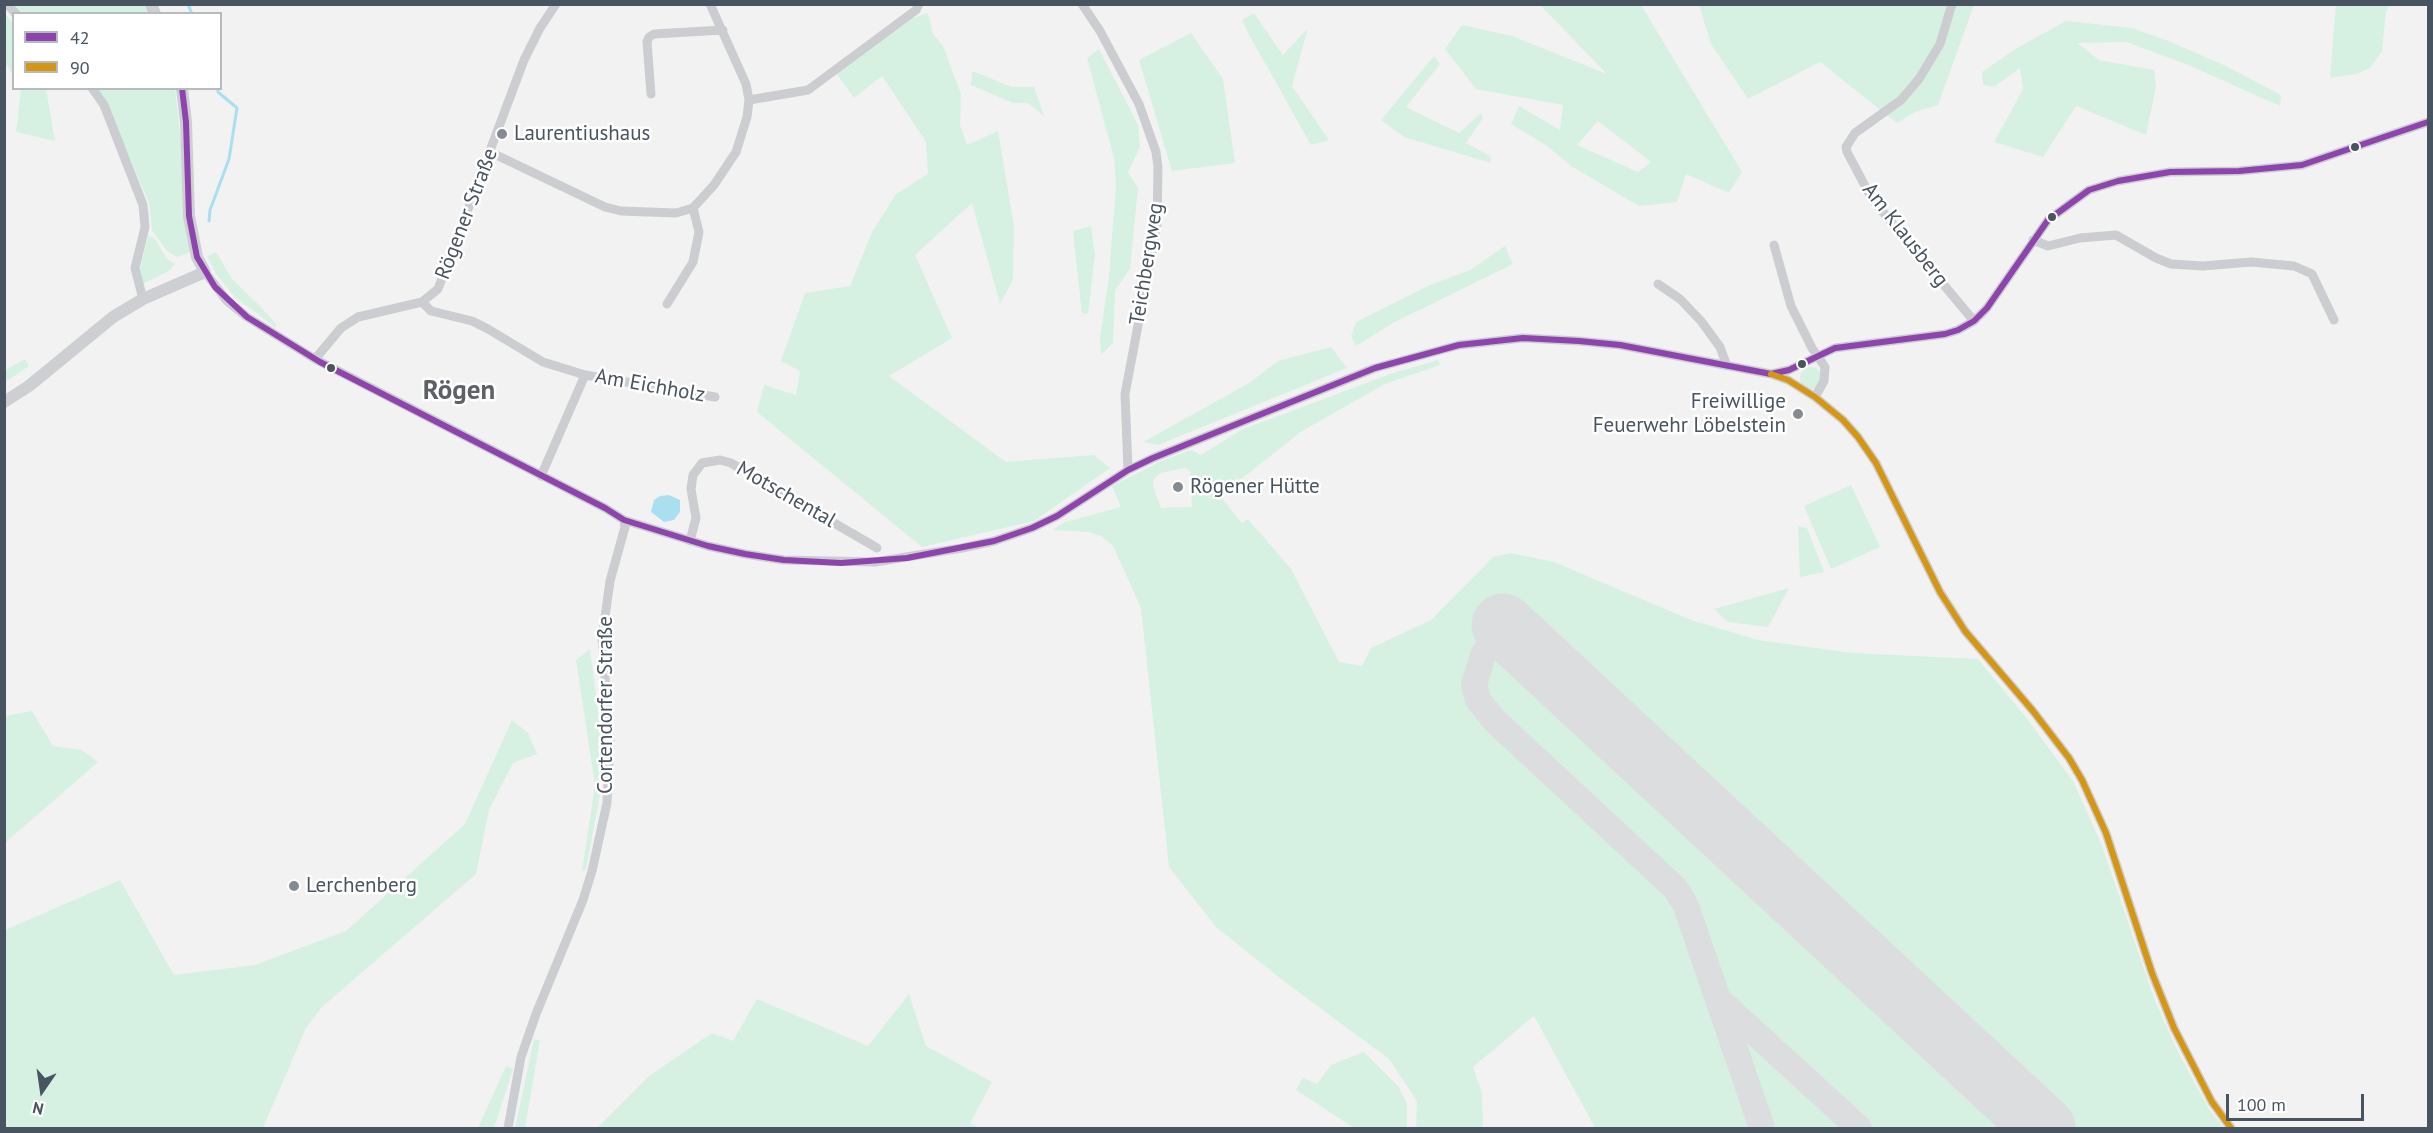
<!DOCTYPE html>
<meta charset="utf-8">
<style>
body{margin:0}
#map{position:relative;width:2433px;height:1133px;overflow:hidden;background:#f2f2f2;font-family:"PT Sans",sans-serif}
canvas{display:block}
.frame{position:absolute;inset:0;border:6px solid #48545f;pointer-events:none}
.legend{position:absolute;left:12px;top:12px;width:210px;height:78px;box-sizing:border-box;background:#fff;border:2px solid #b6bbbf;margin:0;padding:8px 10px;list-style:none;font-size:18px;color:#48545f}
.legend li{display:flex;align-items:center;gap:12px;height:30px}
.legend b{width:30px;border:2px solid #b6bbbf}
.north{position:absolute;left:12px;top:1061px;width:60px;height:60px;-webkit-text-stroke:4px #fff;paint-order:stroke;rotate:193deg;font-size:16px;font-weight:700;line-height:24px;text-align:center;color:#48545f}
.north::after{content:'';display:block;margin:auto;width:21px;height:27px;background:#48545f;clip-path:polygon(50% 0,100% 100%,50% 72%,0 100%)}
.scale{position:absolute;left:2226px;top:1094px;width:138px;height:27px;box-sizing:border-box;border:3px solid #48545f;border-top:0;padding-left:8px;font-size:18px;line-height:21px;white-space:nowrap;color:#48545f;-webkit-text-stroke:4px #fff;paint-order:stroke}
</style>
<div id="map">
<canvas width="2433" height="1133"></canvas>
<div class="frame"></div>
<ul class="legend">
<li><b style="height:8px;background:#8e44ad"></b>42</li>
<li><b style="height:8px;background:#d49613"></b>90</li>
</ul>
<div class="north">N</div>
<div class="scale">100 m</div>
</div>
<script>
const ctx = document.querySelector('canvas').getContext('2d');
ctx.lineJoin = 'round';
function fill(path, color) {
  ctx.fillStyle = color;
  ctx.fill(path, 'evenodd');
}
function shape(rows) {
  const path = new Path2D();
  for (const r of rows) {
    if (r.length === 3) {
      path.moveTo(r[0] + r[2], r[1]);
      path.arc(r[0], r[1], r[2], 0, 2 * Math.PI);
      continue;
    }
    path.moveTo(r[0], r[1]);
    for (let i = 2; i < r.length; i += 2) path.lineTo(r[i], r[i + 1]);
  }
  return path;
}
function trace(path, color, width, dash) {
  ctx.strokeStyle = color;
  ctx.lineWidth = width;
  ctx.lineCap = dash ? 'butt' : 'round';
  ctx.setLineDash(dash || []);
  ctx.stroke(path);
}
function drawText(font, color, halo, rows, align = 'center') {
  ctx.font = font + ' "PT Sans",sans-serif';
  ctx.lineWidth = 5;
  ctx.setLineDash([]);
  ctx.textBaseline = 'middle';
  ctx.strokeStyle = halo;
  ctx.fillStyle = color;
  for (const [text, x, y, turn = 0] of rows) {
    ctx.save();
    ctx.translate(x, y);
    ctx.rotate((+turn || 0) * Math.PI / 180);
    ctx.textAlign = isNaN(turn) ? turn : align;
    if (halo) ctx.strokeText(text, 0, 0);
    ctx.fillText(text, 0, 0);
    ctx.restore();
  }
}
fill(shape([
 [11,5,148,5,151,13,21,13],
 [1540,5,1641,5,1742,172,1729,193,1686,174,1677,202,1639,206,1571,166,1547,146,1511,124,1519,106,1560,130,1563,105,1476,89,1445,49,1462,25,1512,36,1607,74],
 [1598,121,1651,162,1638,172,1577,145],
 [1699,5,1974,5,1938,105,1915,112,1897,123,1820,62,1748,99,1711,44],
 [2336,5,2390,5,2386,11,2382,51,2371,67,2357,74,2330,78],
 [928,13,933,34,943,46,961,94,960,125,967,145,998,131,1014,226,1013,280,1000,304,972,203,915,255,952,338,889,376,1006,462,1094,455,1110,468,1034,521,922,547,757,412,764,385,796,395,800,371,781,361,805,293,850,286,872,232,896,194,928,174,926,142,882,76,854,98,836,73,913,18],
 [1254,13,1283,55,1308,28,1292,86,1329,140,1311,145,1248,33,1242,20],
 [5,14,13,23,13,76,5,61],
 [2066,21,2132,28,2171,42,2226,66,2281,95,2280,106,2186,64,2126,42,2077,43,2099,60,2154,70,2156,87,2146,135,2076,106,2043,157,1994,142,2023,89,2020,68,1994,87,1983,85,1982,72,2017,48],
 [1191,33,1223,79,1235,163,1172,171,1139,60],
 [1099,49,1138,125,1140,147,1128,172,1138,188,1130,269,1115,290,1113,343,1101,355,1100,338,1109,276,1116,185,1114,158,1087,58],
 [1434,56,1440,64,1406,107,1459,133,1481,113,1483,118,1466,143,1490,156,1491,163,1404,137,1381,120],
 [972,71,1012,87,1034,87,1044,116,1028,103,1013,103,971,85],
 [21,89,46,89,55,141,16,132],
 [96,89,175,89,181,142,183,213,190,252,177,257,167,251,152,230,149,203,106,103],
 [1091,226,1095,255,1088,313,1082,314,1073,231],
 [148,235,155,239,167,259,175,264,169,271,142,284,140,270],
 [1505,246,1513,264,1393,323,1356,346,1351,336,1356,322,1430,285,1470,270],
 [216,252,232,279,261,307,276,324,276,328,234,296,216,274,207,256],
 [1331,347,1347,368,1158,445,1143,442,1249,383,1278,361],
 [25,359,29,366,5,382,5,370],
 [1438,360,1440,365,1385,384,1302,431,1220,496,1242,523,1248,519,1291,569,1339,662,1362,666,1371,648,1431,620,1493,557,1511,553,1554,562,1691,620,1758,640,1852,653,1978,659,2028,720,2073,781,2101,843,2155,1001,2179,1054,2209,1109,2224,1128,1595,1128,1534,1016,1473,1067,1482,1093,1483,1128,1416,1128,1417,1101,1389,1059,1285,982,1216,927,1169,867,1141,608,1113,546,1101,536,1088,532,1052,530,1065,522,1121,507,1112,486,1159,462,1191,450,1201,455,1241,430,1390,374],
 [1185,468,1190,471,1192,507,1161,508,1153,486,1154,479,1160,473],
 [1811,378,11],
 [1851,485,1880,547,1831,569,1804,506],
 [1798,526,1807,528,1824,572,1800,577],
 [1789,588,1768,627,1728,622,1714,609],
 [590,649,603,748,600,795,586,869,582,871,595,785,576,660],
 [32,711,53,746,82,750,98,762,5,843,5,716],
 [512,720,528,733,537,754,513,763,489,810,476,874,322,1007,306,1028,263,1128,5,1128,5,930,120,880,174,975,255,965,346,931,465,824],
 [909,994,926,1046,992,1082,970,1123,979,1128,597,1128,649,1076,712,1033,733,1041,757,999,868,1046],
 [534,1039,540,1040,525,1128,515,1128],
 [1364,1052,1398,1086,1407,1104,1407,1128,1354,1128,1296,1090,1303,1078,1317,1084,1331,1065],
 [506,1066,513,1069,494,1128,478,1128]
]), '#d6f1e2');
fill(shape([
 [669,495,680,500,680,512,674,520,664,522,651,512,654,500,660,496]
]), '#aadff0');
trace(shape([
 [188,4,192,14],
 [209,221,210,210,229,159,237,108,218,92,218,88]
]), '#aadff0', 3);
trace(shape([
 [1511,633,1488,648,1483,655,1474,685,1478,700,1494,720,1676,889,1686,906,1762,1128],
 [1720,1001,1859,1128]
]), '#dcddde', 26);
trace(shape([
 [1503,625,2044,1128]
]), '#dcddde', 63);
trace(shape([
 [7,4,16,14],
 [1082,4,1100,31,1139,104,1156,152,1158,167,1157,225,1125,394,1128,470],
 [1952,4,1940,44,1919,79,1901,100,1855,133,1846,147,1847,152,1872,199,1974,321],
 [92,88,104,105,143,205,145,227,135,268,143,299],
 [651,94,647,42,649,37,654,34,723,30],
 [749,100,808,90,916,10,919,4],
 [490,152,605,207,621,211,676,213,693,208,714,185,736,152,747,117,749,100,746,84,710,4],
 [2033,240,2048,246,2080,238,2116,235,2156,258,2171,264,2203,266,2251,262,2294,266,2312,274,2334,320],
 [1774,245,1791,306,1812,348,1825,367,1824,381,1815,397],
 [205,272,227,301,247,317,315,359,605,508,624,520,708,546,745,554,784,560,875,562,962,548,994,541,1032,528,1057,516,1128,470,1153,458,1375,368,1459,345,1523,338,1579,341,1620,345,1771,374,1789,370,1835,348,1945,334,1958,330,1974,321,1987,308,2048,220,2089,190,2118,181,2170,172,2239,171,2302,165,2428,122],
 [1658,284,1680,299,1701,321,1720,347,1727,366],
 [422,302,431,311,472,321,488,329,543,362,585,375,541,476],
 [667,304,693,262,699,232,693,208],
 [315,359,341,328,358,317,422,302,438,289,524,60,540,28,556,4],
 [1771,374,1788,380,1815,397,1843,420,1858,437,1876,463,1940,592,1965,631,2033,711,2069,758,2082,780,2106,833,2152,973,2174,1028,2212,1102,2231,1128],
 [585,375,715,397],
 [690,541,696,518,691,489,693,475,702,463,720,460,731,463,877,548],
 [508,1128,521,1057,536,1014,583,900,592,871,607,803,610,741,602,639,610,581,625,527,624,520]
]), '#cbcdd0', 9);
trace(shape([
 [151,4,155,14],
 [4,402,29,386,113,317,143,299,205,272,197,257,189,216,186,122,182,88]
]), '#cdcfd2', 12);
trace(shape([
 [182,88,186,122,189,216,197,257,215,287,247,317,320,362,605,508,624,520,708,546,745,554,784,560,841,563,907,558,994,541,1032,528,1057,516,1128,470,1153,458,1375,368,1459,345,1523,338,1579,341,1620,345,1771,374,1789,370,1835,348,1945,334,1958,330,1974,321,1987,308,2048,220,2089,190,2118,181,2170,172,2239,171,2302,165,2428,122]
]), '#8e44ad', 6);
trace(shape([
 [1771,374,1788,380,1815,397,1843,420,1858,437,1876,463,1940,592,1965,631,2033,711,2069,758,2082,780,2106,833,2152,973,2174,1028,2212,1102,2231,1128]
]), '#d49613', 6);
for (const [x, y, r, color] of [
 [502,134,6,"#848b92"],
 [2355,147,5,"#48545f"],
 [2052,217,5,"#48545f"],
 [1802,364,5,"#48545f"],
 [331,368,5,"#48545f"],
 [1798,414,6,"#848b92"],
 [1178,487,6,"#848b92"],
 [294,886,6,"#848b92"]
]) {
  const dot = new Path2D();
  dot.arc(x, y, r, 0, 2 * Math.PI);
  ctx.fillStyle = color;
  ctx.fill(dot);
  trace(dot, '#fff', 2);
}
drawText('21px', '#48545f', '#fff', [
 ["Laurentiushaus",514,134],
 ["Freiwillige",1786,402,"right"],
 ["Feuerwehr Löbelstein",1786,426,"right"],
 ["Rögener Hütte",1190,487],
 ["Lerchenberg",306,886]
], 'left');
drawText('21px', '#48545f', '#fff', [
 ["Rögener Straße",467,214,-69],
 ["Am Klausberg",1905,235,52],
 ["Teichbergweg",1147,264,-81],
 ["Am Eichholz",650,386,10],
 ["Motschental",786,495,30],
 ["Cortendorfer Straße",606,705,-90]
]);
drawText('bold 27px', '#5d6166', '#fff', [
 ["Rögen",459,391]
]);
</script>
